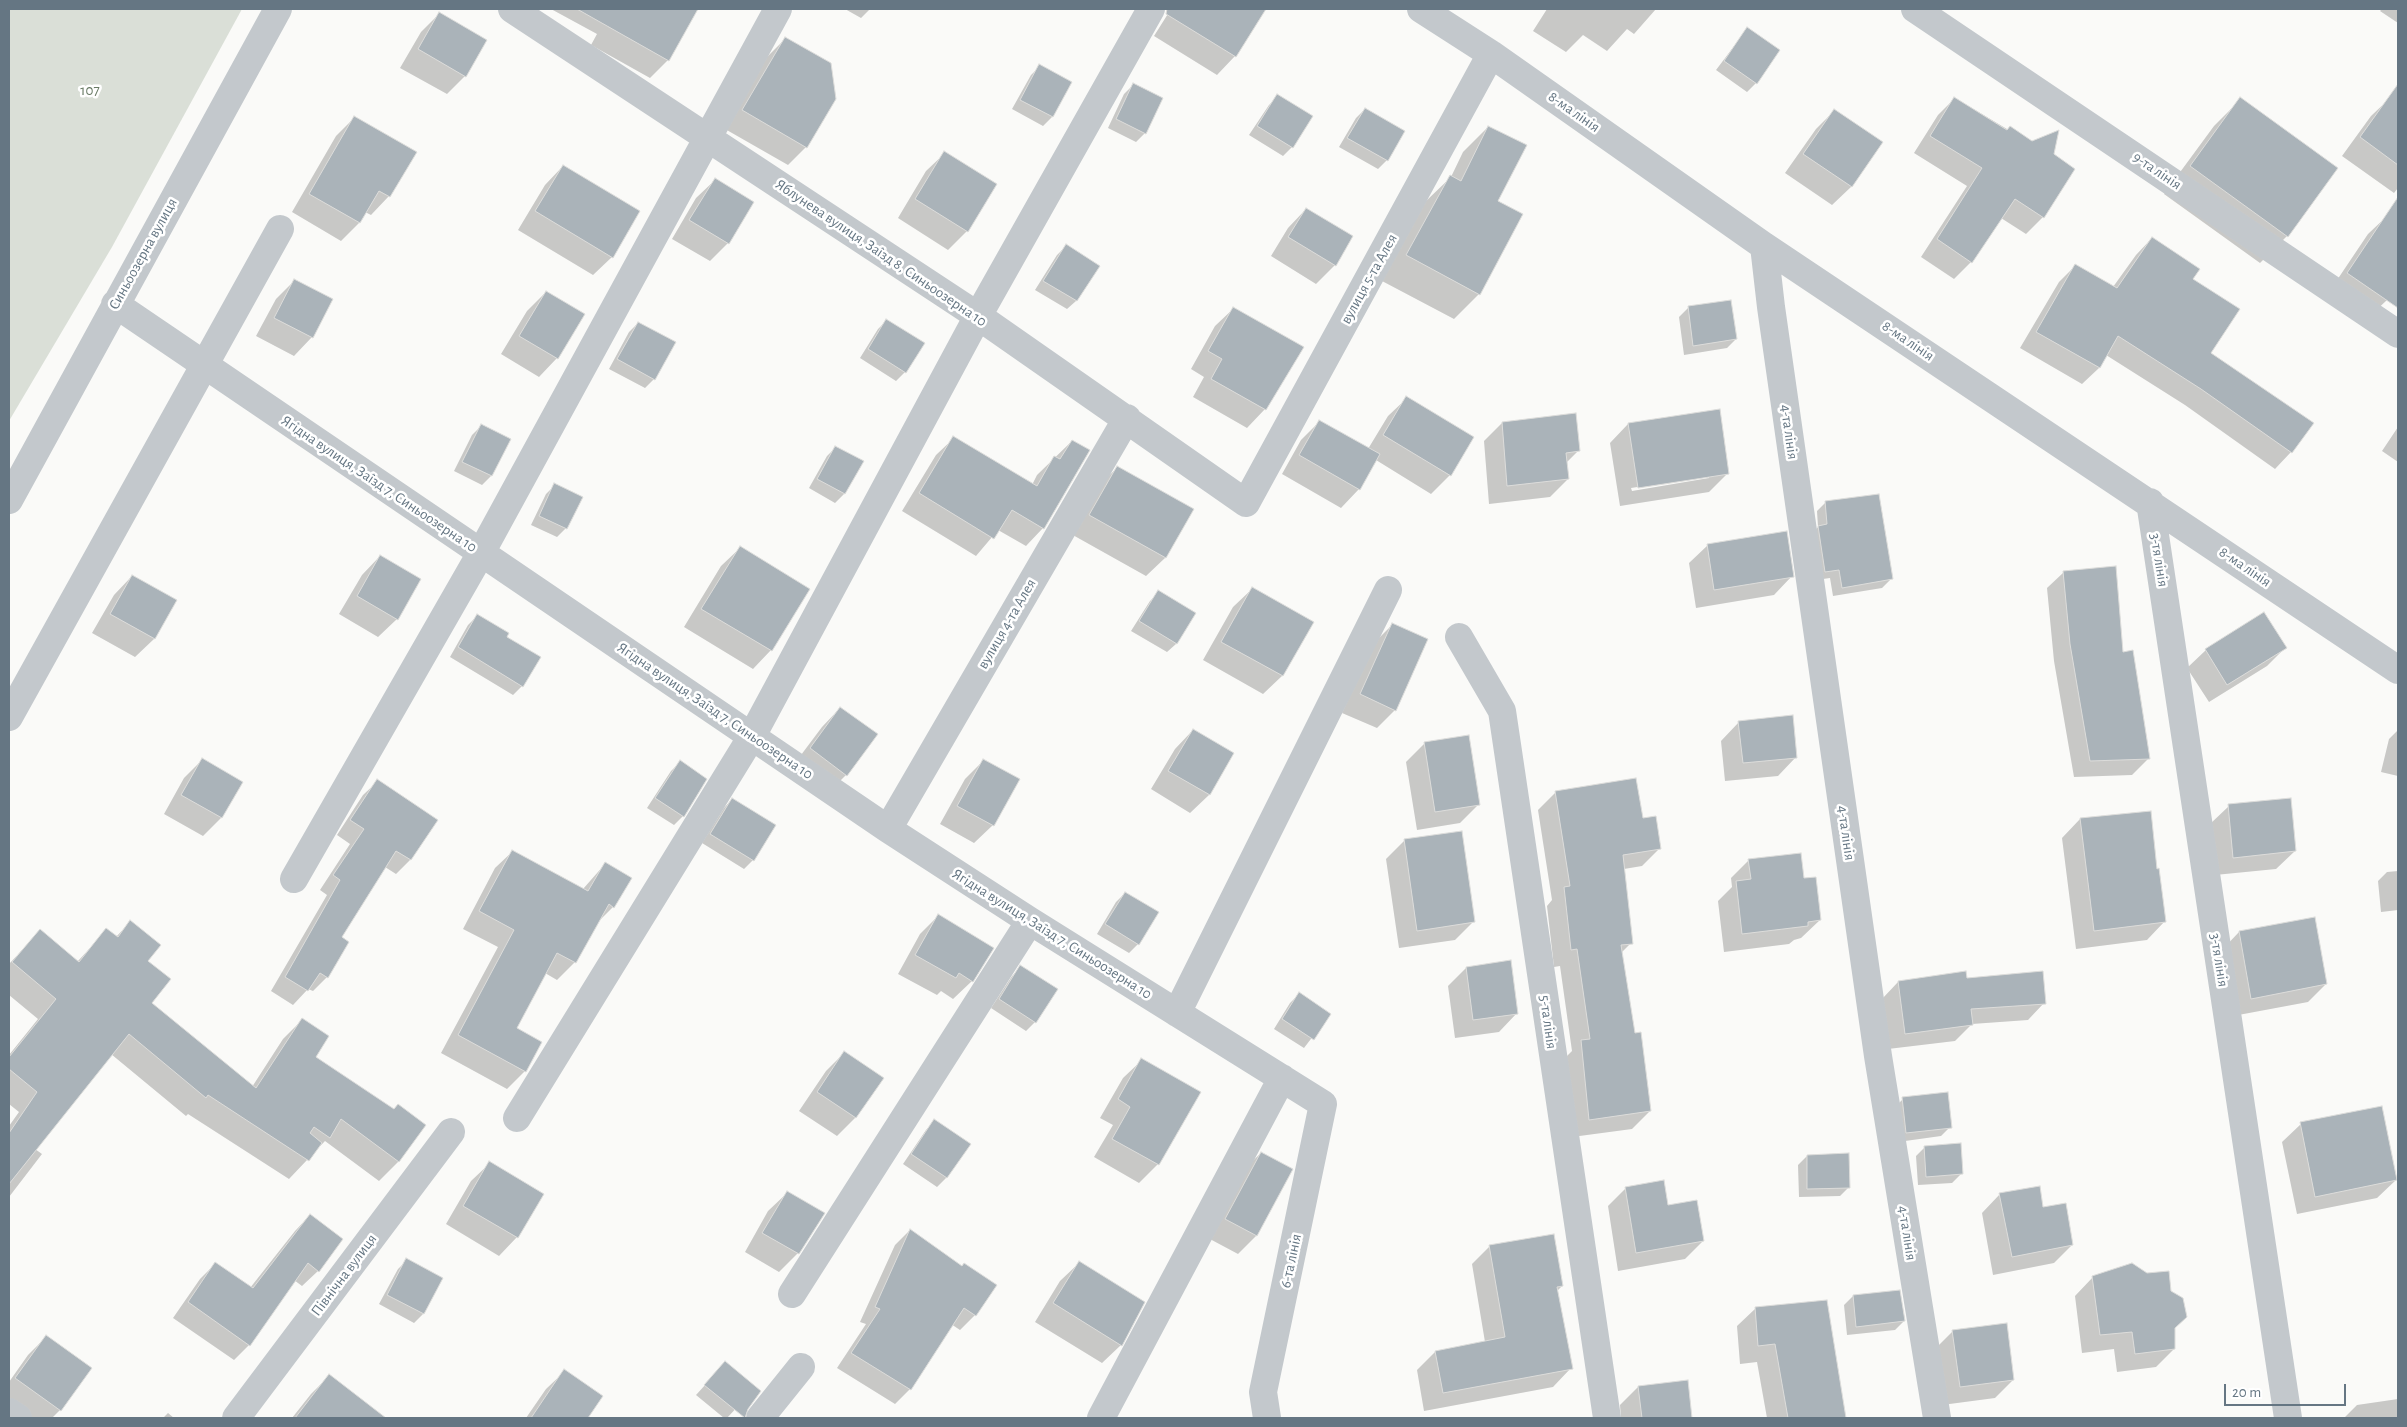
<!DOCTYPE html>
<meta charset="utf-8">
<style>
body{margin:0}
#map{position:relative;width:2407px;height:1427px;overflow:hidden;background:#fafaf8;font-family:"Alegreya Sans",sans-serif}
canvas{display:block}
.frame{position:absolute;inset:0;border:10px solid #657683;pointer-events:none}
.scale{position:absolute;left:2224px;top:1384px;width:122px;height:22px;box-sizing:border-box;border:2px solid #657683;border-top:0;padding-left:6px;font-size:15px;line-height:18px;white-space:nowrap;color:#657683;-webkit-text-stroke:4px #fff;paint-order:stroke}
</style>
<div id="map">
<canvas width="2407" height="1427"></canvas>
<div class="frame"></div>
<div class="scale">20 m</div>
</div>
<script>
const ctx = document.querySelector('canvas').getContext('2d');
ctx.lineJoin = 'round';
function fill(path, color) {
  ctx.fillStyle = color;
  ctx.fill(path, 'evenodd');
}
function shape(rows) {
  const path = new Path2D();
  for (const r of rows) {
    path.moveTo(r[0], r[1]);
    for (let i = 2; i < r.length; i += 2) path.lineTo(r[i], r[i + 1]);
  }
  return path;
}
function trace(path, color, width, dash) {
  ctx.strokeStyle = color;
  ctx.lineWidth = width;
  ctx.lineCap = dash ? 'butt' : 'round';
  ctx.setLineDash(dash || []);
  ctx.stroke(path);
}
function drawText(font, color, halo, rows, align = 'center') {
  ctx.font = font + ' "Alegreya Sans",sans-serif';
  ctx.lineWidth = 5;
  ctx.setLineDash([]);
  ctx.textBaseline = 'middle';
  ctx.strokeStyle = halo;
  ctx.fillStyle = color;
  for (const [text, x, y, turn = 0] of rows) {
    ctx.save();
    ctx.translate(x, y);
    ctx.rotate((+turn || 0) * Math.PI / 180);
    ctx.textAlign = isNaN(turn) ? turn : align;
    if (halo) ctx.strokeText(text, 0, 0);
    ctx.fillText(text, 0, 0);
    ctx.restore();
  }
}
fill(shape([
 [9,9,242,9,112,247,9,421]
]), '#dadfd7');
fill(shape([
 [551,9,697,9,668,60,650,78,591,45,597,34],
 [845,9,870,9,861,18],
 [1171,9,1264,9,1235,56,1217,75,1154,36],
 [1547,9,1656,9,1634,34,1627,29,1607,51,1583,35,1566,52,1533,31],
 [2382,9,2398,9,2398,23,2380,11],
 [439,14,465,76,447,94,400,68,421,32],
 [1747,29,1756,83,1747,92,1716,70],
 [785,39,806,147,788,165,725,129,767,57],
 [1040,66,1071,83,1052,117,1043,126,1012,109,1031,75],
 [1133,85,1145,133,1136,142,1108,128,1124,94],
 [1278,96,1311,116,1292,147,1283,156,1249,135,1269,105],
 [1955,98,2074,169,2043,217,2026,234,2001,218,1971,262,1954,279,1921,257,1967,186,1914,153,1938,115],
 [2390,98,2398,104,2398,188,2394,193,2342,156,2371,116],
 [2241,99,2287,236,2260,263,2164,194,2214,126],
 [1365,109,1387,160,1378,169,1339,147,1356,118],
 [1834,111,1881,143,1851,187,1832,205,1785,173,1816,129],
 [354,118,389,196,371,215,365,212,359,223,341,241,292,212,336,136],
 [1488,127,1496,201,1479,294,1454,319,1382,281,1425,202,1451,177,1463,152],
 [945,153,996,184,967,231,948,250,898,218,926,171],
 [563,166,612,257,593,275,518,230,545,185],
 [715,180,728,243,710,261,672,239,696,198],
 [1306,209,1352,236,1335,265,1316,284,1271,256,1288,228],
 [2387,216,2398,224,2398,283,2387,300,2368,318,2329,292,2368,234],
 [2152,238,2192,279,2209,353,2291,452,2275,469,2185,405,2106,355,2099,368,2082,384,2020,348,2059,282,2075,266,2113,287,2136,255],
 [1066,246,1098,266,1076,301,1067,309,1035,290,1057,255],
 [294,281,312,337,294,356,256,336,276,299],
 [546,292,557,358,539,377,501,354,527,311],
 [1234,308,1265,409,1247,428,1193,397,1204,377,1191,369,1215,326],
 [1688,308,1736,339,1727,348,1684,355,1679,317],
 [887,320,905,372,896,381,860,358,878,329],
 [638,323,654,379,645,388,609,369,629,332],
 [1407,398,1450,475,1431,494,1376,460,1359,489,1341,508,1282,474,1301,440,1319,422,1368,449,1388,416],
 [1719,410,1728,473,1709,492,1620,506,1610,443,1628,424],
 [1709,476,1709,478,1632,491,1631,488],
 [1502,423,1579,450,1566,463,1568,479,1550,497,1489,504,1484,441],
 [481,426,509,440,491,476,482,485,454,471,472,435],
 [2398,427,2398,462,2382,451],
 [954,438,1032,485,1037,475,1072,441,1043,528,1026,546,998,530,976,556,902,511,936,455],
 [836,447,862,461,844,494,835,503,809,488,827,456],
 [1118,467,1192,510,1165,558,1146,576,1071,534,1099,485],
 [555,485,566,528,557,537,531,525,546,494],
 [1826,502,1891,579,1882,588,1833,596,1830,578,1816,580,1810,536,1818,527,1817,511],
 [1708,545,1792,576,1774,595,1696,608,1689,563],
 [740,548,771,650,753,669,684,627,721,566],
 [380,556,397,619,378,637,339,614,362,575],
 [2064,572,2122,653,2149,758,2132,775,2074,777,2054,661,2047,588],
 [132,576,175,600,154,639,135,657,92,633,114,595],
 [1252,589,1312,623,1282,676,1263,694,1203,660,1233,607],
 [1159,592,1176,644,1167,652,1131,631,1150,601],
 [477,616,505,637,522,686,513,695,450,657,468,625],
 [1392,625,1395,710,1377,728,1342,713,1374,643],
 [2285,648,2267,666,2209,702,2187,668,2206,650],
 [840,708,846,775,828,793,792,767,822,727],
 [1739,722,1796,757,1778,776,1725,781,1721,741],
 [1193,730,1233,754,1209,795,1190,813,1151,789,1175,749],
 [2398,730,2398,776,2381,772,2389,739],
 [1425,743,1478,805,1460,823,1417,830,1406,762],
 [202,760,221,818,203,836,164,814,184,778],
 [983,761,993,825,974,843,940,824,965,779],
 [680,762,706,779,683,816,674,825,647,808,671,771],
 [378,781,436,820,410,860,396,874,385,867,340,938,327,977,313,991,308,989,293,1005,271,991,327,895,320,890,350,844,337,835,363,795],
 [1556,792,1642,819,1660,848,1642,866,1624,869,1631,943,1621,953,1634,1034,1650,1111,1632,1129,1572,1137,1564,1059,1572,1051,1560,966,1554,967,1547,906,1552,900,1538,810],
 [732,799,775,825,753,860,744,869,702,843,724,808],
 [2229,806,2295,851,2276,869,2215,875,2210,824],
 [2149,813,2156,870,2165,921,2147,940,2076,949,2062,838,2080,819],
 [1405,840,1474,921,1455,940,1399,948,1386,859],
 [513,851,583,889,605,864,613,907,596,924,575,962,557,980,545,973,515,1029,540,1042,525,1071,507,1089,441,1053,498,947,463,929,495,868],
 [1749,860,1803,880,1820,920,1801,938,1794,940,1789,944,1724,952,1718,901,1732,887,1731,878],
 [2398,871,2398,910,2381,912,2378,881,2387,872],
 [1125,893,1138,944,1129,953,1097,934,1116,902],
 [938,916,972,981,953,999,941,991,937,995,898,974,920,934],
 [130,922,146,961,150,1003,252,1087,283,1039,302,1020,314,1058,394,1110,425,1126,398,1162,379,1181,325,1141,289,1179,188,1114,186,1116,111,1054,35,1149,42,1154,9,1197,9,1126,19,1112,9,1104,9,1055,38,1019,9,995,9,964,40,931,77,962,107,930,116,937],
 [2239,932,2326,984,2308,1002,2233,1016,2221,951],
 [1021,967,1056,989,1035,1022,1026,1031,991,1008,1012,976],
 [1466,968,1517,1013,1499,1032,1455,1038,1448,986],
 [1898,982,2044,1003,2028,1020,1972,1024,1955,1041,1888,1049,1882,999],
 [1299,994,1330,1014,1304,1048,1274,1029,1290,1003],
 [844,1053,882,1078,855,1118,837,1136,799,1111,826,1071],
 [1142,1060,1158,1164,1139,1183,1094,1157,1113,1125,1100,1118,1123,1078],
 [1903,1099,1950,1127,1941,1136,1898,1142,1894,1108],
 [935,1121,969,1144,946,1178,937,1187,903,1164,926,1130],
 [2301,1124,2396,1180,2377,1198,2297,1214,2282,1142],
 [1925,1147,1961,1174,1952,1183,1918,1185,1916,1156],
 [1261,1153,1256,1236,1238,1254,1208,1238,1242,1171],
 [1807,1156,1849,1187,1840,1196,1799,1197,1798,1165],
 [490,1163,517,1237,499,1256,446,1224,471,1181],
 [1626,1188,1667,1207,1703,1241,1685,1259,1618,1271,1608,1206],
 [787,1193,823,1214,798,1253,779,1272,745,1252,768,1211],
 [2000,1194,2042,1208,2072,1245,2054,1263,1993,1275,1982,1213],
 [310,1215,342,1240,318,1271,302,1286,294,1280,249,1345,234,1360,173,1318,200,1279,216,1263,250,1288,295,1231],
 [910,1230,975,1315,960,1330,951,1324,910,1389,895,1404,837,1368,866,1324,860,1322,895,1245],
 [1490,1246,1562,1286,1557,1291,1571,1368,1553,1387,1424,1411,1417,1370,1435,1352,1485,1342,1472,1264],
 [407,1260,442,1278,423,1314,414,1323,379,1304,398,1269],
 [1079,1263,1121,1345,1102,1363,1035,1322,1060,1281],
 [2093,1277,2173,1328,2174,1349,2156,1367,2117,1372,2114,1349,2082,1353,2075,1296],
 [1853,1296,1904,1321,1895,1330,1847,1335,1844,1305],
 [1826,1302,1845,1418,1767,1418,1757,1362,1740,1364,1737,1326,1756,1308],
 [1953,1331,2013,1380,1995,1398,1942,1405,1934,1350],
 [46,1337,60,1410,52,1418,28,1418,9,1405,9,1382,28,1355],
 [725,1363,755,1388,727,1418,724,1418,696,1395],
 [565,1371,602,1396,586,1418,526,1418,546,1389],
 [329,1376,384,1418,292,1418,311,1394],
 [1687,1382,1691,1418,1621,1418,1620,1405,1638,1387],
 [2398,1399,2398,1418,2344,1418,2357,1405],
 [168,1413,174,1418,163,1418]
]), '#0003');
const building = shape([
 [577,9,698,9,669,61,577,9],
 [1167,9,1266,9,1236,57,1166,14,1167,9],
 [439,12,487,40,466,77,418,49,439,12],
 [1747,27,1780,50,1757,84,1724,61,1747,27],
 [785,37,831,63,836,99,807,148,742,110,785,37],
 [1039,64,1072,82,1053,117,1020,100,1039,64],
 [1133,83,1163,98,1146,134,1116,119,1133,83],
 [2398,84,2398,165,2360,137,2398,84],
 [1277,94,1313,116,1293,148,1257,126,1277,94],
 [1954,97,2007,130,2010,126,2032,141,2059,130,2054,154,2075,169,2044,218,2015,199,1972,263,1937,239,1982,168,1930,136,1954,97],
 [2240,97,2338,168,2288,237,2190,166,2240,97],
 [1365,108,1405,131,1388,161,1347,138,1365,108],
 [1834,109,1883,142,1852,187,1803,154,1834,109],
 [354,116,417,152,390,197,379,191,360,223,309,194,354,116],
 [1488,126,1527,145,1498,201,1523,214,1480,295,1406,255,1450,175,1461,181,1488,126],
 [944,151,997,184,968,232,915,199,944,151],
 [563,165,640,211,613,258,535,211,563,165],
 [715,178,754,202,729,244,689,220,715,178],
 [2398,197,2398,308,2347,273,2398,197],
 [1306,208,1353,236,1336,266,1288,237,1306,208],
 [2152,237,2200,269,2193,279,2240,309,2211,353,2314,423,2292,453,2201,389,2118,336,2100,368,2036,332,2075,264,2117,288,2152,237],
 [1066,244,1100,266,1077,301,1043,281,1066,244],
 [294,279,333,299,313,338,274,318,294,279],
 [546,291,585,314,558,359,519,336,546,291],
 [1731,300,1737,339,1693,346,1688,306,1731,300],
 [1233,307,1304,347,1266,410,1211,379,1222,359,1208,351,1233,307],
 [886,319,925,343,906,373,868,349,886,319],
 [638,322,676,342,655,380,617,359,638,322],
 [1406,396,1474,437,1451,476,1383,435,1406,396],
 [1720,409,1729,474,1638,488,1628,423,1720,409],
 [1576,413,1580,451,1566,453,1569,479,1507,486,1502,422,1576,413],
 [1319,420,1380,454,1360,490,1299,455,1319,420],
 [481,424,511,439,492,476,462,462,481,424],
 [953,436,1037,486,1054,456,1060,459,1072,440,1090,450,1044,529,1012,510,994,539,919,493,953,436],
 [835,446,864,461,845,494,817,479,835,446],
 [1117,466,1194,509,1166,558,1089,515,1117,466],
 [554,483,583,497,567,529,539,516,554,483],
 [1879,494,1893,579,1842,588,1839,570,1825,572,1818,526,1827,524,1825,501,1879,494],
 [1787,531,1794,577,1714,590,1707,544,1787,531],
 [740,546,810,589,772,651,701,609,740,546],
 [380,555,421,579,398,620,357,596,380,555],
 [2116,566,2123,652,2133,650,2150,759,2090,761,2070,644,2063,571,2116,566],
 [132,575,177,600,155,639,110,614,132,575],
 [1252,587,1314,622,1283,676,1221,642,1252,587],
 [1158,590,1196,613,1177,644,1139,621,1158,590],
 [2264,612,2287,648,2227,685,2205,649,2264,612],
 [477,614,509,633,507,637,541,657,523,687,458,647,477,614],
 [1392,623,1428,639,1396,711,1360,694,1392,623],
 [840,707,878,734,847,776,810,748,840,707],
 [1793,715,1797,758,1743,763,1738,721,1793,715],
 [1193,729,1234,753,1210,795,1168,771,1193,729],
 [1469,735,1480,805,1435,812,1424,742,1469,735],
 [202,758,243,782,222,818,181,795,202,758],
 [983,759,1020,779,994,826,957,806,983,759],
 [680,760,707,779,684,817,655,798,680,760],
 [1636,778,1643,818,1656,816,1661,849,1623,855,1633,944,1621,945,1635,1033,1641,1032,1651,1111,1589,1120,1581,1040,1590,1039,1577,949,1571,950,1564,887,1570,886,1555,791,1636,778],
 [377,779,438,820,411,860,396,851,342,937,349,942,328,978,320,973,308,991,285,977,340,880,333,875,364,829,350,820,377,779],
 [732,798,776,825,754,861,710,834,732,798],
 [2291,798,2296,851,2233,858,2228,804,2291,798],
 [2151,811,2157,869,2159,868,2166,922,2094,931,2080,818,2151,811],
 [1462,831,1475,922,1417,931,1404,839,1462,831],
 [512,850,588,891,605,862,632,878,614,908,609,904,576,963,557,953,517,1028,542,1042,526,1072,458,1035,514,930,479,911,512,850],
 [1801,853,1804,878,1816,877,1821,920,1808,922,1808,926,1742,934,1736,881,1751,879,1748,859,1801,853],
 [1125,892,1159,912,1139,945,1105,924,1125,892],
 [938,914,994,948,973,982,959,973,956,978,915,955,938,914],
 [2315,917,2327,984,2251,999,2239,931,2315,917],
 [130,920,161,945,148,961,171,979,152,1003,256,1088,302,1018,329,1036,316,1057,394,1109,398,1104,426,1125,399,1162,341,1119,330,1138,314,1127,310,1133,322,1143,309,1161,208,1095,206,1098,129,1034,9,1184,9,1133,37,1092,9,1069,9,1057,56,999,12,962,40,929,79,962,106,928,118,937,130,920],
 [1511,960,1518,1014,1473,1020,1466,967,1511,960],
 [1020,965,1058,989,1036,1023,999,999,1020,965],
 [1966,971,1967,978,2043,971,2046,1004,1971,1009,1973,1025,1905,1034,1898,981,1966,971],
 [1299,992,1331,1014,1314,1040,1282,1019,1299,992],
 [844,1051,884,1078,856,1118,817,1092,844,1051],
 [1141,1058,1201,1092,1159,1165,1112,1139,1130,1107,1118,1099,1141,1058],
 [1948,1092,1952,1128,1906,1133,1902,1097,1948,1092],
 [2382,1106,2397,1180,2315,1197,2300,1122,2382,1106],
 [934,1119,971,1144,947,1178,911,1154,934,1119],
 [1961,1143,1963,1174,1926,1177,1924,1146,1961,1143],
 [1261,1152,1293,1169,1257,1236,1225,1219,1261,1152],
 [1849,1153,1850,1188,1807,1189,1807,1155,1849,1153],
 [489,1161,544,1194,518,1238,463,1206,489,1161],
 [1664,1180,1668,1205,1697,1200,1704,1241,1636,1253,1625,1187,1664,1180],
 [2040,1186,2043,1207,2066,1203,2073,1245,2012,1257,1999,1193,2040,1186],
 [787,1191,825,1213,799,1254,762,1233,787,1191],
 [310,1214,343,1239,319,1272,308,1263,250,1346,188,1302,215,1262,253,1288,310,1214],
 [910,1229,962,1266,964,1263,997,1285,976,1316,964,1308,911,1390,851,1353,880,1309,875,1307,910,1229],
 [1554,1234,1563,1286,1557,1287,1573,1369,1443,1393,1435,1351,1505,1337,1489,1245,1554,1234],
 [406,1258,443,1278,424,1314,387,1295,406,1258],
 [1079,1261,1145,1302,1122,1346,1053,1303,1079,1261],
 [2132,1263,2147,1273,2169,1271,2171,1291,2183,1298,2187,1317,2175,1328,2175,1349,2135,1354,2132,1332,2100,1335,2092,1276,2132,1263],
 [1900,1290,1905,1321,1856,1327,1853,1295,1900,1290],
 [1827,1300,1846,1418,1788,1418,1775,1344,1758,1346,1755,1307,1827,1300],
 [2007,1323,2014,1380,1960,1387,1952,1330,2007,1323],
 [46,1335,92,1368,61,1411,15,1378,46,1335],
 [725,1361,761,1391,748,1409,745,1418,704,1385,725,1361],
 [564,1369,603,1396,588,1418,531,1418,564,1369],
 [329,1374,386,1418,295,1418,329,1374],
 [1688,1380,1692,1418,1642,1418,1638,1386,1688,1380]
]);
fill(building, '#aab3b9');
trace(building, '#dcdcda', 1);
trace(shape([
 [512,9,978,316,1246,503,1491,54],
 [1421,9,1491,54,1764,246,2398,670],
 [1915,9,2398,334],
 [1764,246,1771,307,1878,1056,1937,1418],
 [115,304,888,829,1030,921,1323,1104,1263,1392,1267,1418],
 [9,500,278,9],
 [2150,502,2288,1418],
 [1459,637,1502,711,1607,1418],
 [9,717,280,229],
 [888,829,1127,418],
 [294,879,481,553,778,9],
 [1177,1013,1388,590],
 [517,1118,752,736,978,316,1151,9],
 [792,1294,1030,921],
 [9,1412,18,1418],
 [236,1418,451,1132],
 [760,1418,801,1367],
 [1101,1418,1282,1078]
]), '#c3c8cc', 28);
drawText('15px', '#687a64', '#fff', [
 ["107",90,90]
]);
drawText('15px', '#657683', '#fff', [
 ["8-ма лінія",1574,112,35],
 ["9-та лінія",2157,171,34],
 ["Яблунева вулиця, Заїзд 8, Синьоозерна 10",881,253,34],
 ["Синьоозерна вулиця",143,254,-61],
 ["вулиця 5-та Алея",1369,279,-61],
 ["8-ма лінія",1908,341,34],
 ["4-та лінія",1789,432,82],
 ["Ягідна вулиця, Заїзд 7, Синьоозерна 10",379,484,34],
 ["3-тя лінія",2159,560,81],
 ["8-ма лінія",2245,567,34],
 ["вулиця 4-та Алея",1007,624,-60],
 ["Ягідна вулиця, Заїзд 7, Синьоозерна 10",715,711,34],
 ["4-та лінія",1846,833,82],
 ["Ягідна вулиця, Заїзд 7, Синьоозерна 10",1052,934,32],
 ["3-тя лінія",2219,960,81],
 ["5-та лінія",1548,1022,82],
 ["4-та лінія",1907,1233,81],
 ["6-та лінія",1291,1261,-78],
 ["Північна вулиця",344,1275,-53]
]);
</script>
